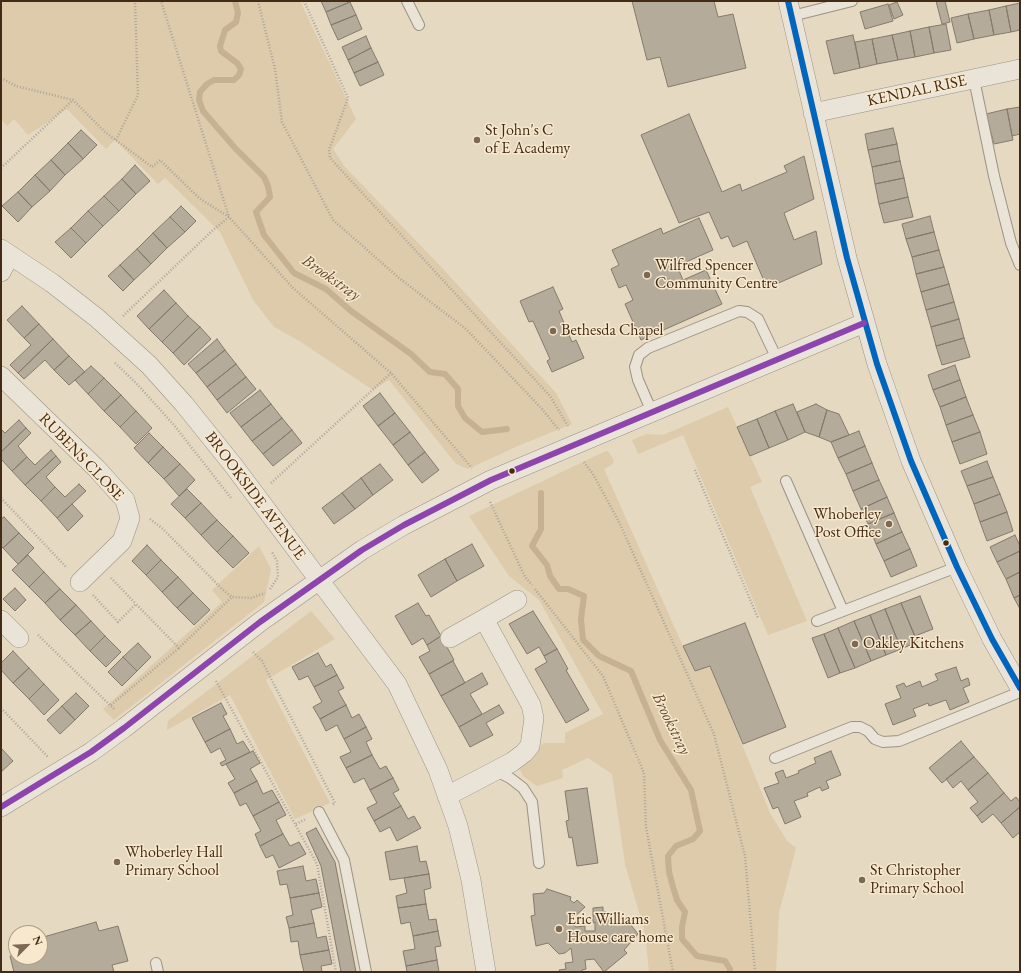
<!DOCTYPE html>
<style>
body{margin:0}
#map{position:relative;width:1021px;height:973px;overflow:hidden;background:#e5d9c2;font-family:"EB Garamond",serif}
canvas{display:block}
.frame{position:absolute;inset:0;border:2px solid #442b17;pointer-events:none}
.north{position:absolute;left:8px;top:925px;width:40px;height:40px;box-sizing:border-box;background:#f8e9ce;border:1px solid #b09d85;border-radius:50%;rotate:66deg;font-size:11px;font-weight:700;line-height:16px;text-align:center;color:#442b17}
.north::after{content:'';display:block;margin:auto;width:14px;height:18px;background:#7c6853;clip-path:polygon(50% 0,100% 100%,50% 72%,0 100%)}
</style>
<div id="map">
<canvas width="1021" height="973"></canvas>
<div class="frame"></div>
<div class="north">N</div>
</div>
<script>
const ctx = document.querySelector('canvas').getContext('2d');
ctx.lineJoin = 'round';
function fill(path, color) {
  ctx.fillStyle = color;
  ctx.fill(path, 'evenodd');
}
function shape(rows) {
  const path = new Path2D();
  for (const r of rows) {
    path.moveTo(r[0], r[1]);
    for (let i = 2; i < r.length; i += 2) path.lineTo(r[i], r[i + 1]);
  }
  return path;
}
function trace(path, color, width, dash) {
  ctx.strokeStyle = color;
  ctx.lineWidth = width;
  ctx.lineCap = dash ? 'butt' : 'round';
  ctx.setLineDash(dash || []);
  ctx.stroke(path);
}
function drawText(font, color, halo, rows, align = 'center') {
  ctx.font = font + ' "EB Garamond",serif';
  ctx.lineWidth = 3;
  ctx.setLineDash([]);
  ctx.textBaseline = 'middle';
  ctx.strokeStyle = halo;
  ctx.fillStyle = color;
  for (const [text, x, y, turn = 0] of rows) {
    ctx.save();
    ctx.translate(x, y);
    ctx.rotate((+turn || 0) * Math.PI / 180);
    ctx.textAlign = isNaN(turn) ? turn : align;
    if (halo) ctx.strokeText(text, 0, 0);
    ctx.fillText(text, 0, 0);
    ctx.restore();
  }
}
fill(shape([
 [1,1,300,1,356,119,333,149,345,167,446,272,556,393,572,424,520,445,468,469,456,464,389,380,373,390,301,342,274,327,253,300,220,232,165,178,158,184,115,140,106,149,67,109,28,135,14,119,7,126,1,119],
 [728,407,762,482,750,487,807,621,768,635,683,435,638,454,632,440,647,434,663,435],
 [606,451,609,452,614,461,612,465,604,469,694,671,710,666,770,813,787,841,796,848,779,913,776,972,649,972,645,933,625,864,612,774,588,758,562,770,563,778,537,786,523,776,520,769,532,758,543,743,565,743,565,733,603,714,539,600,509,576,469,516],
 [259,546,271,569,264,602,114,720,103,709,222,602,212,590],
 [311,611,335,639,266,680,330,803,295,819,230,695,167,730,168,721]
]), '#ddcbab');
trace(shape([
 [235,1,238,13,236,22,225,30,220,46,221,51,237,63,241,69,239,75,234,80,214,80,207,84,200,92,199,100,203,111,235,148,264,177,268,186,270,197,256,212,264,235,294,273,326,289,351,311,411,354,430,372,445,374,458,389,458,406,465,418,482,432,507,429],
 [541,493,541,529,532,546,547,565,550,576,559,589,568,589,584,596,581,619,583,640,599,656,631,671,660,740,691,790,700,831,693,839,676,846,668,856,669,872,673,887,677,900,685,912,682,927,682,939,697,956,725,961,730,969,730,972]
]), '#c6b192', 6);
const building = shape([
 [321,1,350,1,350,2,326,12,321,1],
 [632,1,714,1,718,17,733,14,746,68,668,87,660,57,647,60,632,1],
 [936,1,945,1,950,22,942,24,936,1],
 [350,2,356,15,331,25,326,12,350,2],
 [897,2,903,15,894,19,889,5,897,2],
 [1020,3,1020,30,1011,32,1006,6,1020,3],
 [888,4,893,21,865,29,860,12,888,4],
 [1006,6,1011,32,994,35,989,10,1006,6],
 [989,10,994,35,974,39,968,14,989,10],
 [968,14,974,39,957,43,951,18,968,14],
 [356,15,362,29,338,40,331,25,356,15],
 [946,24,951,50,934,53,929,27,946,24],
 [929,27,934,53,915,57,910,31,929,27],
 [910,31,915,57,898,60,892,35,910,31],
 [853,35,860,68,834,74,826,41,853,35],
 [892,35,898,60,877,64,872,39,892,35],
 [366,36,371,48,348,60,342,47,366,36],
 [872,39,877,64,860,68,855,42,872,39],
 [371,48,378,62,354,73,348,60,371,48],
 [378,62,384,75,360,86,354,73,378,62],
 [1020,107,1020,134,1012,136,1007,109,1020,107],
 [1007,109,1013,140,994,144,986,114,1007,109],
 [689,114,722,192,740,184,742,191,787,172,784,166,804,156,814,199,784,213,794,240,816,231,822,264,767,288,747,241,733,247,728,236,721,239,709,212,679,223,641,135,689,114],
 [893,128,897,144,868,150,865,134,893,128],
 [81,130,97,145,83,159,68,143,81,130],
 [68,143,83,159,65,175,51,160,68,143],
 [897,144,900,161,872,167,868,150,897,144],
 [51,160,65,175,50,191,35,175,51,160],
 [900,161,904,178,875,184,872,167,900,161],
 [135,165,150,181,136,194,122,179,135,165],
 [35,175,50,191,32,207,18,192,35,175],
 [904,178,908,197,879,204,875,184,904,178],
 [122,179,136,194,119,211,104,196,122,179],
 [18,192,32,207,18,222,2,206,18,192],
 [104,196,119,211,103,226,88,211,104,196],
 [908,197,913,217,884,223,879,204,908,197],
 [181,206,196,221,185,232,170,217,181,206],
 [88,211,103,226,86,243,71,228,88,211],
 [930,216,934,232,906,239,902,224,930,216],
 [170,217,185,232,167,248,153,233,170,217],
 [699,218,713,250,677,266,683,280,706,270,722,304,641,340,625,304,633,300,626,285,619,288,611,269,619,265,612,250,661,228,663,234,699,218],
 [71,228,86,243,71,258,55,242,71,228],
 [934,232,939,250,912,257,906,239,934,232],
 [153,233,167,248,151,264,137,249,153,233],
 [137,249,151,264,134,280,120,265,137,249],
 [939,250,944,267,916,274,912,257,939,250],
 [120,265,134,280,123,291,108,276,120,265],
 [944,267,949,284,921,292,916,274,944,267],
 [949,284,954,302,926,310,921,292,949,284],
 [553,287,563,309,559,311,572,342,576,340,584,358,552,372,547,361,550,359,533,321,529,322,520,301,553,287],
 [164,290,176,303,149,329,137,316,164,290],
 [954,302,959,319,931,327,926,310,954,302],
 [176,303,188,316,162,342,149,329,176,303],
 [22,306,39,324,24,338,7,320,22,306],
 [188,316,200,327,173,353,162,342,188,316],
 [959,319,964,338,936,346,931,327,959,319],
 [39,324,53,339,18,373,10,365,31,345,24,338,39,324],
 [200,327,211,339,184,365,173,353,200,327],
 [964,338,970,357,942,365,936,346,964,338],
 [53,339,69,356,54,370,45,360,24,379,18,373,53,339],
 [217,339,225,350,196,373,188,364,217,339],
 [225,350,236,364,207,387,196,373,225,350],
 [69,356,85,372,69,385,54,370,69,356],
 [236,364,246,377,217,400,207,387,236,364],
 [955,365,960,380,933,390,928,375,955,365],
 [91,366,104,378,88,394,75,380,91,366],
 [246,377,256,389,227,413,217,400,246,377],
 [104,378,121,395,104,411,88,394,104,378],
 [960,380,966,397,940,407,933,390,960,380],
 [260,390,271,404,241,427,230,413,260,390],
 [380,393,395,413,378,426,363,406,380,393],
 [121,395,136,411,120,427,104,411,121,395],
 [966,397,973,415,946,425,940,407,966,397],
 [271,404,282,418,252,441,241,427,271,404],
 [793,404,805,432,788,440,775,411,793,404],
 [816,404,827,410,819,437,805,432,797,412,816,404],
 [827,410,839,414,849,435,831,442,819,437,827,410],
 [136,411,152,428,136,444,120,427,136,411],
 [775,411,788,440,769,448,757,419,775,411],
 [395,413,410,432,393,445,378,426,395,413],
 [973,415,980,432,952,442,946,425,973,415],
 [282,418,292,430,263,454,252,441,282,418],
 [757,419,769,448,750,456,737,427,757,419],
 [19,420,26,428,1,452,1,429,5,433,19,420],
 [26,428,31,433,18,446,27,457,12,471,1,459,1,452,26,428],
 [292,430,302,443,273,466,263,454,292,430],
 [859,431,865,446,838,458,831,442,859,431],
 [410,432,425,452,408,465,393,445,410,432],
 [980,432,987,454,960,464,952,442,980,432],
 [149,433,163,447,148,463,134,448,149,433],
 [865,446,872,463,846,474,838,458,865,446],
 [163,447,180,464,164,479,148,463,163,447],
 [51,450,56,456,25,485,12,471,27,457,35,465,51,450],
 [425,452,439,470,422,483,408,465,425,452],
 [56,456,61,462,46,477,55,487,41,501,25,485,56,456],
 [987,461,993,477,967,486,961,471,987,461],
 [872,463,879,480,853,491,846,474,872,463],
 [180,464,195,480,179,496,164,479,180,464],
 [380,464,393,480,373,495,361,478,380,464],
 [993,477,1000,494,974,504,967,486,993,477],
 [361,478,373,495,355,509,342,493,361,478],
 [879,480,887,497,861,509,853,491,879,480],
 [79,484,86,491,57,518,41,501,55,487,65,497,79,484],
 [187,489,201,503,185,518,171,504,187,489],
 [342,493,355,509,334,524,322,508,342,493],
 [1000,494,1007,512,980,522,974,504,1000,494],
 [887,497,894,513,868,524,861,509,887,497],
 [201,503,217,520,201,535,185,518,201,503],
 [72,504,83,516,68,531,57,518,72,504],
 [1007,512,1013,531,987,541,980,522,1007,512],
 [894,513,902,532,876,544,868,524,894,513],
 [4,517,19,533,3,548,1,546,1,519,4,517],
 [217,520,233,536,217,552,201,535,217,520],
 [902,532,910,549,884,561,876,544,902,532],
 [19,533,34,548,18,564,3,548,19,533],
 [1015,535,1020,546,1020,551,997,562,990,547,1015,535],
 [233,536,249,553,233,568,217,552,233,536],
 [472,544,484,566,457,581,445,559,472,544],
 [147,545,161,560,146,575,132,561,147,545],
 [910,549,917,566,891,577,884,561,910,549],
 [1020,551,1020,572,1006,579,997,562,1020,551],
 [28,555,44,572,29,587,12,570,28,555],
 [445,559,457,581,431,597,418,575,445,559],
 [161,560,178,577,162,592,146,575,161,560],
 [44,572,60,589,45,603,29,587,44,572],
 [1020,572,1020,595,1014,598,1006,579,1020,572],
 [178,577,193,593,177,608,162,592,178,577],
 [15,588,26,600,15,611,3,599,15,588],
 [60,589,76,605,60,620,45,603,60,589],
 [193,593,210,610,194,625,177,608,193,593],
 [1020,595,1020,609,1014,598,1020,595],
 [920,596,933,629,915,636,901,603,920,596],
 [418,603,426,616,429,615,441,636,427,645,423,638,412,645,395,616,418,603],
 [901,603,917,642,901,649,885,609,901,603],
 [76,605,91,621,75,635,60,620,76,605],
 [885,609,901,649,886,655,870,615,885,609],
 [533,611,557,649,544,656,539,647,527,654,509,624,533,611],
 [870,615,886,655,871,661,854,621,870,615],
 [91,621,105,636,90,651,75,635,91,621],
 [854,621,871,661,855,668,838,628,854,621],
 [745,623,786,727,743,744,710,666,695,671,683,646,745,623],
 [838,628,855,668,840,673,824,634,838,628],
 [824,634,840,673,828,678,812,638,824,634],
 [105,636,121,652,106,667,90,651,105,636],
 [441,636,454,660,429,674,419,657,430,651,427,645,441,636],
 [138,643,151,657,137,671,123,657,138,643],
 [557,649,568,669,566,670,589,710,566,723,535,669,547,662,544,656,557,649],
 [13,651,29,668,13,683,1,670,1,663,13,651],
 [318,653,326,667,331,664,337,675,314,687,308,676,299,680,292,667,318,653],
 [123,657,137,671,122,686,108,672,123,657],
 [453,661,465,683,441,696,429,674,453,661],
 [956,667,961,681,968,678,970,685,963,688,969,702,950,710,946,700,929,706,928,703,913,709,916,716,893,725,885,704,901,698,896,686,904,683,906,687,920,681,922,687,938,680,935,674,956,667],
 [29,668,44,684,29,699,13,683,29,668],
 [482,673,488,684,470,694,482,714,459,727,441,696,482,673],
 [337,675,344,688,338,691,346,705,320,719,313,707,322,702,314,687,337,675],
 [44,684,59,700,44,715,29,699,44,684],
 [76,693,89,706,75,720,62,706,76,693],
 [221,703,227,714,223,716,230,729,205,742,192,718,221,703],
 [346,705,352,718,359,714,366,727,344,739,337,725,326,731,320,719,346,705],
 [499,705,504,713,486,723,493,735,470,747,459,727,499,705],
 [62,706,75,720,60,734,47,720,62,706],
 [366,727,372,739,366,742,372,755,346,768,340,757,351,752,344,739,366,727],
 [230,729,237,744,243,741,250,752,222,766,220,763,226,760,220,748,211,753,205,742,230,729],
 [961,741,974,757,942,783,929,768,961,741],
 [1,748,13,761,1,772,1,748],
 [253,751,260,763,250,769,257,781,234,793,228,783,235,779,226,764,253,751],
 [831,751,841,775,826,781,829,788,822,791,820,787,807,793,808,796,794,801,801,817,785,824,778,807,773,809,764,788,779,783,775,773,783,770,786,778,799,773,798,771,816,763,814,758,831,751],
 [372,755,380,769,386,766,393,778,370,790,364,778,354,783,346,768,372,755],
 [974,757,988,773,968,790,961,781,953,788,946,779,974,757],
 [988,773,1004,793,977,816,970,808,978,802,968,790,988,773],
 [393,778,399,790,393,793,401,806,374,821,367,808,377,803,370,790,393,778],
 [257,781,263,794,272,790,279,802,253,816,246,803,240,806,234,793,257,781],
 [587,788,598,863,577,866,572,837,569,838,566,821,569,820,565,791,587,788],
 [1004,793,1011,801,1016,797,1020,802,1020,807,1001,823,993,814,982,823,977,816,1004,793],
 [279,802,286,815,276,820,283,834,260,846,255,834,261,831,253,816,279,802],
 [401,806,408,819,414,816,421,828,397,841,390,827,380,832,374,821,401,806],
 [1020,807,1020,832,1013,838,1001,823,1020,807],
 [316,828,335,862,356,972,341,972,321,866,306,833,316,828],
 [283,834,290,846,299,842,306,854,279,868,273,855,266,858,260,846,283,834],
 [417,846,420,862,426,861,429,874,390,880,385,852,417,846],
 [303,866,306,881,316,879,319,893,290,898,287,884,280,885,277,871,303,866],
 [429,874,431,888,424,890,426,904,398,908,396,896,407,893,404,878,429,874],
 [547,889,571,897,570,900,574,903,577,900,585,907,569,922,576,927,585,926,585,931,595,931,595,922,593,923,593,908,603,907,603,911,614,915,615,912,633,921,631,925,638,934,624,950,627,953,604,972,594,959,585,960,586,969,582,970,582,972,560,972,559,970,566,969,565,963,573,962,571,948,565,953,559,954,548,943,536,946,531,916,535,915,533,894,544,893,547,889],
 [319,893,322,907,311,910,314,923,289,928,286,917,293,915,290,898,319,893],
 [426,904,429,920,436,919,438,931,413,936,410,922,401,924,398,908,426,904],
 [96,922,99,931,118,926,128,961,112,965,114,972,14,972,10,956,16,954,16,957,40,957,40,938,96,922],
 [314,923,317,938,326,936,329,950,300,955,298,941,291,942,289,928,314,923],
 [438,931,441,946,435,947,437,960,406,966,403,951,415,949,413,936,438,931],
 [329,950,332,964,321,966,322,972,304,972,300,955,329,950],
 [437,960,439,972,407,972,406,966,437,960]
]);
fill(building, '#b5ab9a');
trace(building, '#847a6c', 1);
const service = shape([
 [407,1,419,25],
 [792,16,852,1],
 [974,79,994,176,1011,243,1020,265],
 [652,412,638,380,635,367,639,355,648,348,739,311,747,312,758,319,777,359],
 [786,481,843,611],
 [817,621,957,567],
 [775,758,852,727,860,727,868,731,875,739,883,742,899,741,1020,692],
 [496,771,510,778,523,788,532,802,539,863],
 [319,812,344,860,366,972],
 [156,963,158,972]
]);
const minor = shape([
 [788,1,847,258,877,364,911,461,957,567,992,639,1020,688],
 [813,113,1020,69],
 [1,249,52,283,97,318,149,365,184,404,233,465,397,684,438,770,458,826,471,880,486,972],
 [1,272,10,255],
 [1,376,96,468,125,500,130,518,122,541,80,582],
 [1,620,19,638],
 [450,638,484,619],
 [447,796,512,762,524,753,530,746,534,718,531,705,484,619,517,600],
 [1,807,91,752,124,728,260,622,362,550,404,525,491,480,864,323]
]);
trace(service, '#9c9282', 12);
trace(minor, '#9c9282', 20);
trace(shape([
 [258,1,275,69,282,122,333,220,399,278,466,329,542,409,559,430],
 [304,1,348,98,329,150,330,158,550,396,568,426],
 [1,78,16,86,73,100,105,132,152,167,160,160,199,198,229,217,293,288,391,373,472,468],
 [116,140,138,95,135,1],
 [1,168,73,100],
 [123,316,213,230,229,217,161,1],
 [115,363,136,383,174,425,231,498],
 [584,462,593,474,619,522,714,734,745,856,755,972],
 [695,470,758,618],
 [271,483,391,373],
 [1,498,67,568],
 [490,502,525,577,532,585],
 [150,519,163,529,223,590,232,597,251,598,265,593],
 [111,578,136,604],
 [270,589,278,577,277,561,272,552],
 [535,589,603,676,644,773,646,827,673,972],
 [93,595,118,622,136,604,179,648,232,597],
 [38,635,115,710],
 [253,652,262,661,335,803,332,805],
 [216,681,317,864,336,972],
 [111,705,179,648],
 [1,708,48,757],
 [296,824,306,819]
]), '#aca49a', 2.5, [1, 2]);
trace(service, '#e9e3d8', 10);
trace(minor, '#e9e3d8', 19);
trace(shape([
 [788,1,847,258,877,364,911,461,957,567,992,639,1020,688]
]), '#0065bd', 6);
trace(shape([
 [1,807,91,752,124,728,260,622,362,550,404,525,491,480,864,323]
]), '#8e44ad', 6);
for (const [x, y, r, color] of [
 [477,140,4,"#7c6853"],
 [647,275,4,"#7c6853"],
 [553,331,4,"#7c6853"],
 [512,471,3.5,"#442b17"],
 [889,524,4,"#7c6853"],
 [946,543,3.5,"#442b17"],
 [855,644,4,"#7c6853"],
 [117,862,4,"#7c6853"],
 [862,880,4,"#7c6853"],
 [559,929,4,"#7c6853"]
]) {
  const dot = new Path2D();
  dot.arc(x, y, r, 0, 2 * Math.PI);
  ctx.fillStyle = color;
  ctx.fill(dot);
  trace(dot, '#f8e9ce', 1.5);
}
drawText('16px', '#442b17', '#f8e9ce', [
 ["KENDAL RISE",917,91,-12],
 ["RUBENS CLOSE",81,457,46],
 ["BROOKSIDE AVENUE",255,496,53]
]);
drawText('16px', '#442b17', '#f8e9ce', [
 ["St John's C",485,131],
 ["of E Academy",485,149],
 ["Wilfred Spencer",655,266],
 ["Community Centre",655,284],
 ["Bethesda Chapel",561,331],
 ["Whoberley",881,515,"right"],
 ["Post Office",881,533,"right"],
 ["Oakley Kitchens",863,644],
 ["Whoberley Hall",125,853],
 ["Primary School",125,871],
 ["St Christopher",870,871],
 ["Primary School",870,889],
 ["Eric Williams",567,920],
 ["House care home",567,938]
], 'left');
drawText('italic 17px', '#614831', '#f8e9ce', [
 ["Brookstray",331,278,35],
 ["Brookstray",671,724,64]
]);
</script>
